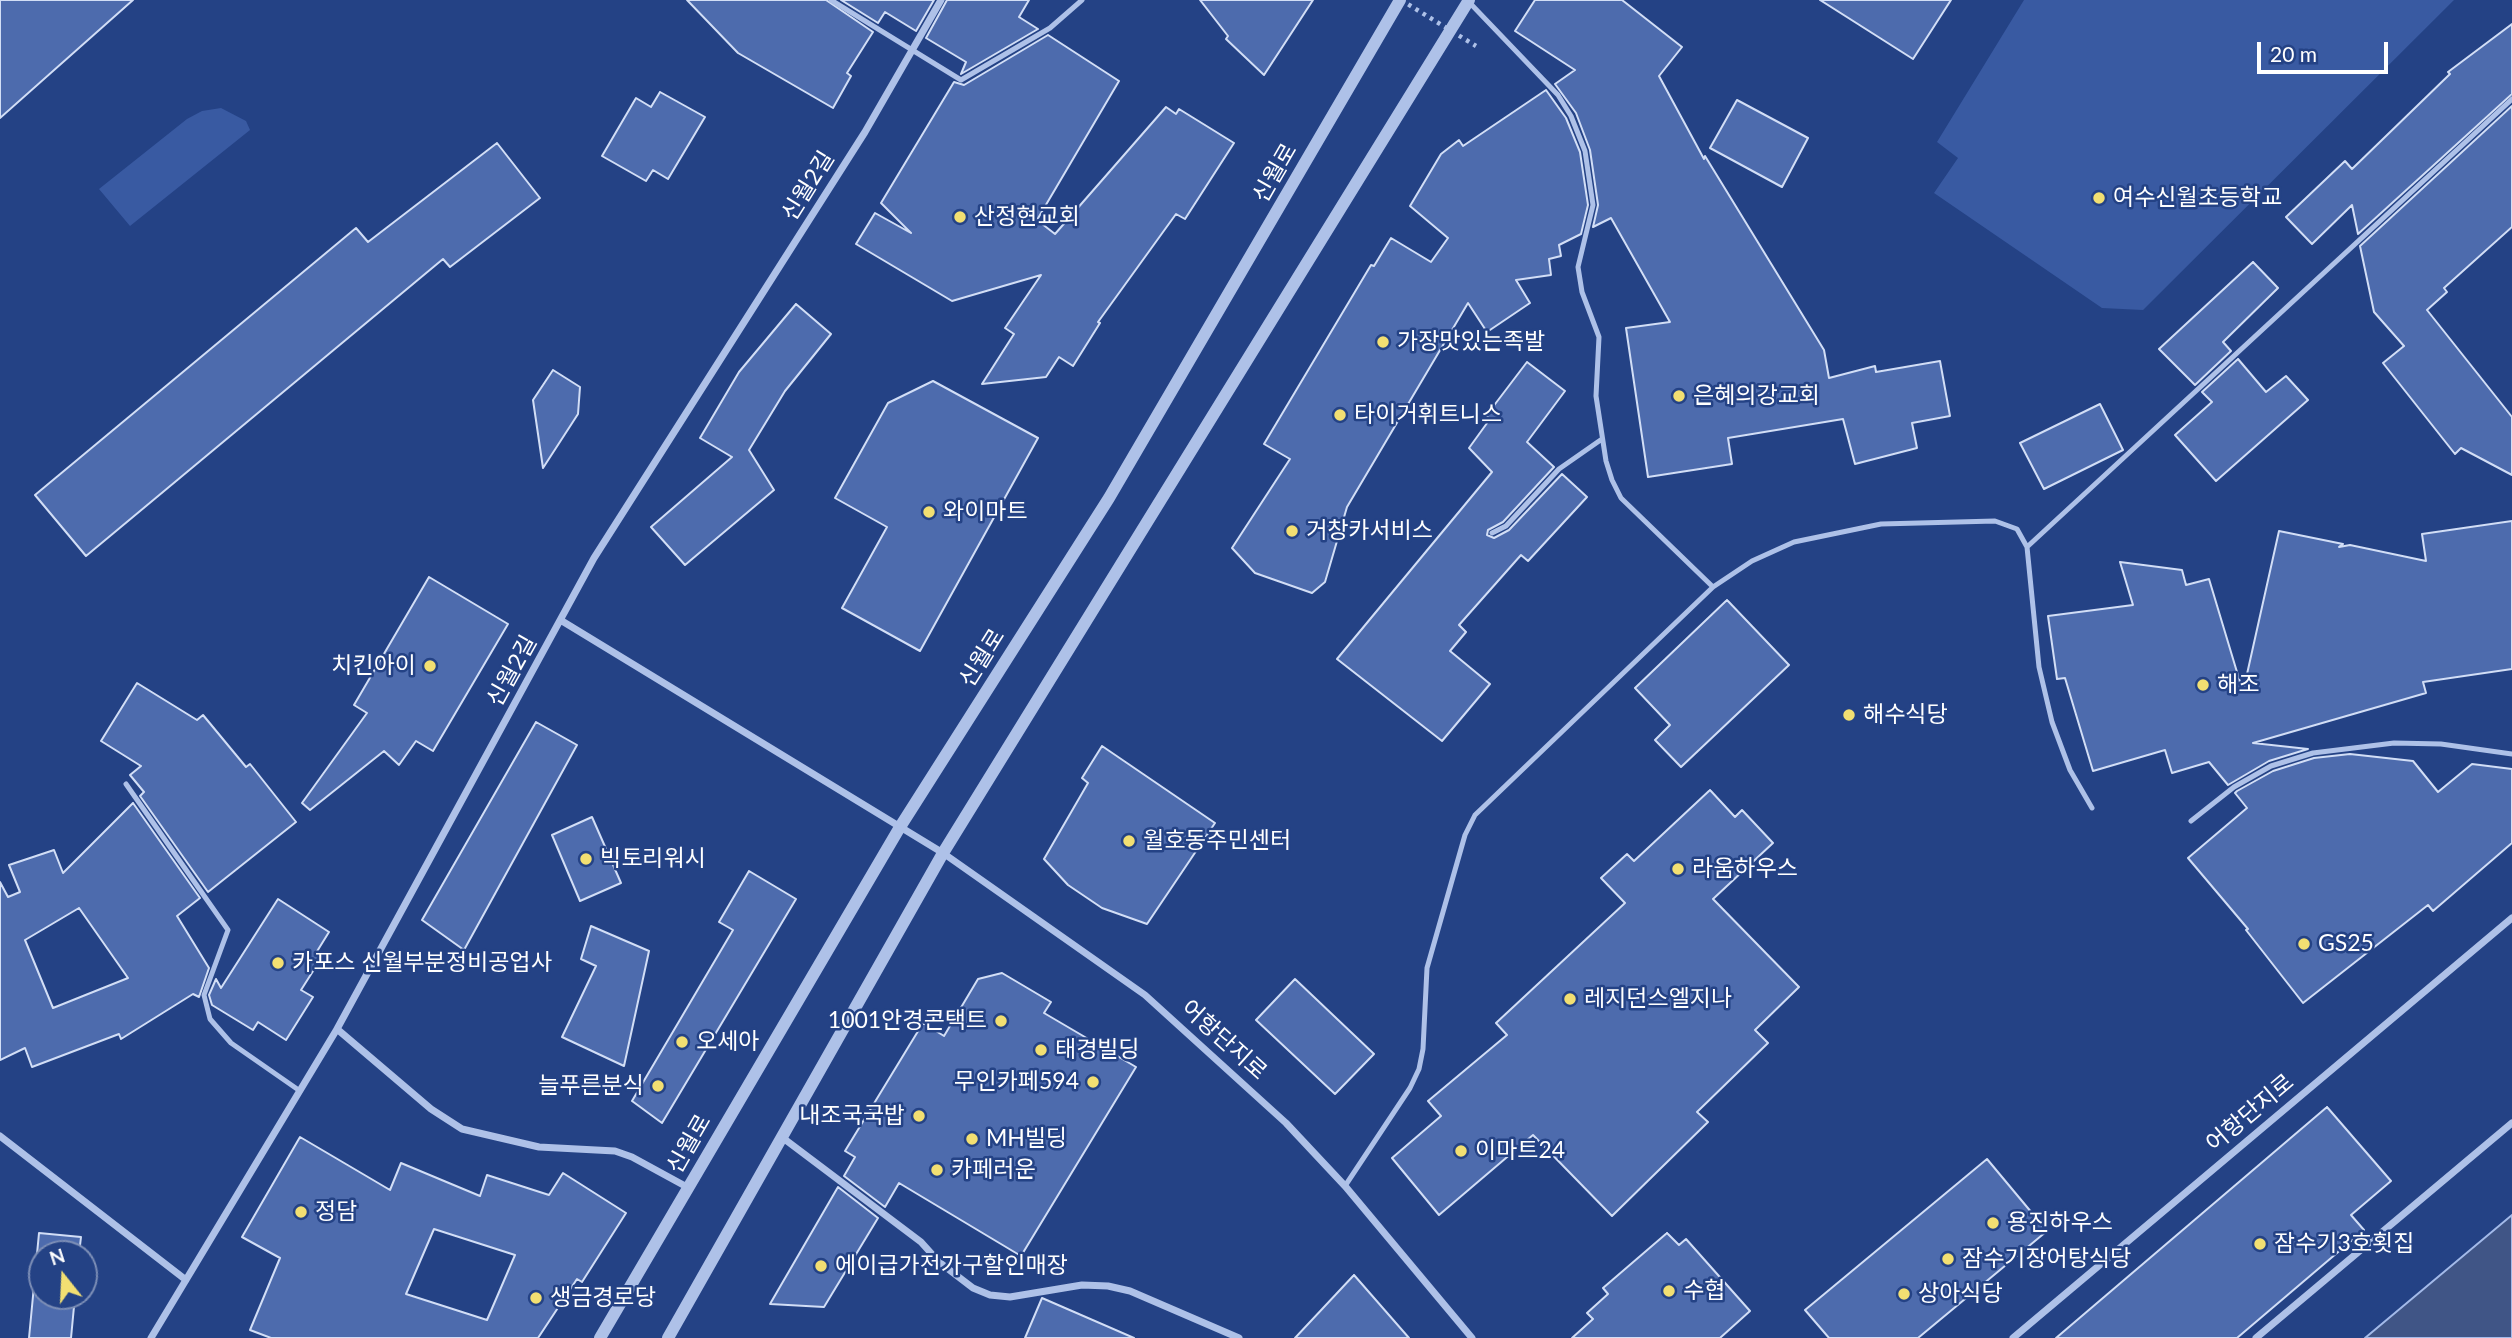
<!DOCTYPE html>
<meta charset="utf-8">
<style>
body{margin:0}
#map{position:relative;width:2512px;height:1338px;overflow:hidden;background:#244285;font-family:Lato,sans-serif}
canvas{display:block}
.north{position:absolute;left:28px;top:1240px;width:70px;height:70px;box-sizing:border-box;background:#244285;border:2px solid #7c8eb6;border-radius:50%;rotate:342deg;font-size:19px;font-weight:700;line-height:28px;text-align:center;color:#fff}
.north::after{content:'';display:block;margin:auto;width:24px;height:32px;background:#f2df72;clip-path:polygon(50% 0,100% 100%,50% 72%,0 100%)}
.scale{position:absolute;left:2257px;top:42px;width:131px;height:32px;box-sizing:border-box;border:4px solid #fff;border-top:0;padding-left:9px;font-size:21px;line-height:24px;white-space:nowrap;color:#fff;-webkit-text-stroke:5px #244285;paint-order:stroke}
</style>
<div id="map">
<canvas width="2512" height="1338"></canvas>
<div class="north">N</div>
<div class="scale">20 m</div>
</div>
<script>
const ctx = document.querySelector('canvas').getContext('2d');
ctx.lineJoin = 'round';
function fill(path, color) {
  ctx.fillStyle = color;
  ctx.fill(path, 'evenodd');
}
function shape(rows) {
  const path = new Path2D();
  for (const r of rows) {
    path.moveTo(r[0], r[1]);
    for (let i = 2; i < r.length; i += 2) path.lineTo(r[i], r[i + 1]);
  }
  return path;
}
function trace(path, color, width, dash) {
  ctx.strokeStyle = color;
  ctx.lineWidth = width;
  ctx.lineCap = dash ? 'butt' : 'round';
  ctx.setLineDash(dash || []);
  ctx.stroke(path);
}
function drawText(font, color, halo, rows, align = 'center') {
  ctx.font = font + ' Lato,"Noto Sans KR",sans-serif';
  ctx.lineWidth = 5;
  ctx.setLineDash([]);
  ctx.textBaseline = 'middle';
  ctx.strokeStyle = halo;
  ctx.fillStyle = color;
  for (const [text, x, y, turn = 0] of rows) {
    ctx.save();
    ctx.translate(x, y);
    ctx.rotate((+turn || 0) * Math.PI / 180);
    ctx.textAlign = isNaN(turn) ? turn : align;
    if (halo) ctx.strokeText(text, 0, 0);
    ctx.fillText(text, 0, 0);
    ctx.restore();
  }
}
fill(shape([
 [2024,0,2454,0,2143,310,2102,308,1934,193,1958,158,1937,142],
 [221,108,246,121,250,130,130,226,99,189,187,119,202,111]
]), '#395aa2');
const water = shape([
 [2512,1215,2512,1338,2365,1338,2512,1215]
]);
fill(water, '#405586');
trace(water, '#a3bae9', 2);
const building = shape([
 [0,0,133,0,0,118,0,0],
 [687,0,826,0,873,32,847,73,851,76,833,108,738,53,687,0],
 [841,0,934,0,916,31,885,12,878,23,841,0],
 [947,0,1029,0,1019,17,1038,29,961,74,966,62,926,38,947,0],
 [1200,0,1313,0,1264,75,1226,39,1228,36,1200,0],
 [1535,0,1622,0,1682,47,1659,76,1704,159,1705,156,1824,350,1829,378,1875,366,1876,372,1940,361,1950,416,1912,423,1917,448,1855,464,1843,419,1728,438,1732,464,1648,477,1626,328,1670,322,1611,218,1593,227,1598,205,1590,150,1576,113,1555,84,1575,70,1515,31,1535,0],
 [1820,0,1951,0,1913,59,1820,0],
 [2512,24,2512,94,2358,234,2352,205,2312,244,2286,217,2345,161,2352,169,2450,74,2448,72,2512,24],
 [1048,35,1119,81,1037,220,1055,234,1166,107,1176,114,1179,109,1234,143,1185,219,1176,214,1098,322,1100,323,1073,366,1059,357,1046,377,982,384,1014,334,1005,328,1041,275,952,301,856,244,875,213,911,233,881,203,954,82,964,85,1048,35],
 [1546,90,1566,118,1580,152,1588,205,1581,234,1559,245,1561,256,1549,259,1551,275,1516,280,1530,303,1487,332,1468,303,1347,507,1325,582,1312,593,1255,573,1232,548,1290,459,1264,444,1371,265,1374,266,1391,238,1431,262,1448,238,1410,206,1441,154,1459,140,1463,146,1546,90],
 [660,92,705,117,668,179,653,170,646,181,602,156,636,98,651,107,660,92],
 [1737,100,1808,138,1782,187,1710,148,1737,100],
 [2512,106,2512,227,2444,288,2447,292,2427,310,2512,417,2512,475,2461,448,2455,454,2383,363,2404,346,2374,312,2360,246,2512,106],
 [497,143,540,198,450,267,443,259,86,556,35,495,356,228,368,242,497,143],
 [2253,262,2278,288,2223,342,2231,351,2195,385,2159,349,2253,262],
 [796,304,831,334,785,391,749,450,774,490,685,565,651,527,732,457,700,438,739,372,796,304],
 [2238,359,2266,392,2286,376,2308,400,2216,481,2175,435,2212,402,2202,392,2238,359],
 [1527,362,1565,391,1527,442,1554,467,1503,522,1488,530,1487,535,1494,538,1509,530,1562,474,1587,497,1528,561,1521,555,1459,625,1466,632,1450,651,1490,684,1442,741,1337,659,1492,472,1469,448,1490,419,1486,416,1527,362],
 [553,370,580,387,578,414,543,468,533,400,553,370],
 [933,381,1038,438,920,651,842,608,887,527,835,498,888,403,933,381],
 [2100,404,2123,450,2044,489,2020,443,2100,404],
 [2512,521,2512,669,2423,682,2426,693,2253,743,2308,749,2269,761,2228,785,2209,762,2172,773,2165,750,2093,771,2065,678,2057,679,2048,616,2133,605,2120,562,2182,570,2186,585,2209,579,2243,692,2279,531,2343,544,2339,547,2350,545,2426,561,2422,534,2512,521],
 [429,577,508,624,433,751,416,741,399,765,384,751,310,810,302,803,367,713,354,705,429,577],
 [1727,600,1789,665,1681,767,1655,740,1670,725,1635,688,1727,600],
 [137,683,197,720,203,715,246,767,250,764,296,822,208,892,140,796,144,792,130,775,141,766,101,741,137,683],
 [536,722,577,745,464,950,422,920,536,722],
 [1102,746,1215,823,1147,924,1102,908,1068,885,1044,859,1088,783,1082,778,1102,746],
 [2350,754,2413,761,2438,792,2472,764,2512,769,2512,843,2433,911,2428,905,2303,1003,2246,930,2248,929,2188,858,2247,808,2235,793,2237,791,2273,771,2314,758,2350,754],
 [1710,790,1735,817,1742,810,1773,843,1713,899,1799,987,1755,1030,1768,1043,1697,1112,1708,1122,1612,1216,1533,1135,1439,1215,1392,1158,1441,1116,1428,1101,1507,1035,1496,1023,1625,903,1601,878,1627,854,1634,861,1710,790],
 [133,803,200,898,177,916,209,968,199,997,193,994,121,1039,119,1034,32,1067,25,1048,0,1060,0,882,8,897,20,892,9,865,54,850,63,873,133,803],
 [79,908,128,978,53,1008,25,940,79,908],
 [592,817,621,883,580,901,552,835,592,817],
 [749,871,796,899,662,1123,632,1101,733,930,719,922,749,871],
 [278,899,329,932,316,953,322,957,301,990,313,997,286,1040,258,1022,253,1030,212,1005,209,995,216,979,221,988,278,899],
 [591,926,649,951,624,1066,562,1037,596,966,581,959,591,926],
 [1002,973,1051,1002,1044,1013,1136,1067,1021,1256,899,1183,885,1207,844,1176,855,1157,845,1151,923,1023,944,1036,978,979,1002,973],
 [1295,979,1374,1054,1335,1094,1256,1020,1295,979],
 [2327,1107,2391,1181,2351,1215,2364,1230,2237,1338,2056,1338,2327,1107],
 [300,1137,390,1190,401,1163,480,1196,487,1175,549,1195,563,1173,626,1213,582,1282,577,1279,538,1338,271,1338,250,1330,280,1258,242,1237,300,1137],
 [434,1229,515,1255,487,1320,406,1294,434,1229],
 [1987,1159,2047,1231,1918,1338,1829,1338,1805,1310,1987,1159],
 [838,1187,878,1218,824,1307,770,1304,838,1187],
 [39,1233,81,1237,79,1254,42,1254,42,1296,75,1296,71,1338,29,1338,39,1233],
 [1667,1233,1679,1245,1686,1239,1750,1311,1720,1338,1572,1338,1593,1319,1587,1313,1608,1294,1603,1288,1667,1233],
 [1354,1275,1409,1338,1295,1338,1354,1275],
 [1042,1298,1134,1338,1025,1338,1042,1298]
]);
fill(building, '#4d6bad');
trace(building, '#d2def6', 2);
trace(shape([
 [831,0,961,80,1050,28,1082,0],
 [1468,1,1558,95,1571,116,1585,151,1593,205,1578,267,1582,292,1599,337,1596,396,1606,461,1612,480,1621,498,1713,587],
 [1492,533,1506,526,1559,469,1602,439],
 [2027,547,2512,99],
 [126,784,228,930,204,995,210,1019,231,1043,300,1091],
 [2191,821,2234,787,2271,766,2313,753,2394,743,2441,744,2512,754],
 [1345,1186,1410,1088,1419,1069,1423,1049,1427,968,1465,835,1475,815,1713,587,1752,561,1794,542,1881,524,1995,521,2017,529,2027,547,2039,667,2052,722,2070,770,2092,808]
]), '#aec1e8', 5);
trace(shape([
 [562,621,943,853,1145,995,1286,1123,1345,1186,1472,1338],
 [0,1136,186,1280],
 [783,1138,921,1242,939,1262,973,1288,990,1295,1010,1297,1082,1285,1108,1286,1130,1291,1239,1338],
 [687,1187,632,1157,615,1151,539,1147,462,1129,431,1109,337,1029,594,558,865,132,941,0],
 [151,1338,337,1029],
 [2013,1338,2512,918],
 [2256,1338,2512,1123]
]), '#aec1e8', 7);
trace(shape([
 [600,1338,900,827,1109,498,1400,0],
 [668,1338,943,853,1469,0]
]), '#aec1e8', 12);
trace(shape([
 [1401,0,1476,46]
]), '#aec1e8', 4.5, [3.5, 5]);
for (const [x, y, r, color] of [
 [2099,198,7,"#f2df72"],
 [960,217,7,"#f2df72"],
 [1383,342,7,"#f2df72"],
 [1679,396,7,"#f2df72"],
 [1340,415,7,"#f2df72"],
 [929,512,7,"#f2df72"],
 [1292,531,7,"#f2df72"],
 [430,666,7,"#f2df72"],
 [2203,685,7,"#f2df72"],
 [1849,715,7,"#f2df72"],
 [1129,841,7,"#f2df72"],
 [586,859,7,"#f2df72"],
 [1678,869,7,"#f2df72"],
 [2304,944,7,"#f2df72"],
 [278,963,7,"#f2df72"],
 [1570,999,7,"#f2df72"],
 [1001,1021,7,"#f2df72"],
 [682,1042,7,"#f2df72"],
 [1041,1050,7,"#f2df72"],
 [1093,1082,7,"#f2df72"],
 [658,1086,7,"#f2df72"],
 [919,1116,7,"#f2df72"],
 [972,1139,7,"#f2df72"],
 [1461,1151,7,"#f2df72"],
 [937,1170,7,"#f2df72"],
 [301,1212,7,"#f2df72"],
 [1993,1223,7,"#f2df72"],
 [2260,1244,7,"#f2df72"],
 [1948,1259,7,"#f2df72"],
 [821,1266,7,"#f2df72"],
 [1669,1291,7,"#f2df72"],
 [1904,1294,7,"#f2df72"],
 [536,1298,7,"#f2df72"]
]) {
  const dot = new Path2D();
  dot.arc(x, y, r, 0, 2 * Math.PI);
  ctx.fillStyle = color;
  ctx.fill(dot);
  trace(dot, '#244285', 2.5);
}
drawText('23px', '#fff', '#244285', [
 ["신월로",1275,173,-60],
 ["신월2길",808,186,-58],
 ["신월로",982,658,-58],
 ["신월2길",512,671,-61],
 ["어항단지로",1224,1040,42],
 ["어항단지로",2250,1113,-40],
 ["신월로",689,1144,-60]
]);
drawText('23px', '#fff', '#244285', [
 ["여수신월초등학교",2113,198],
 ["산정현교회",974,217],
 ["가장맛있는족발",1397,342],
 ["은혜의강교회",1693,396],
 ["타이거휘트니스",1354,415],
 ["와이마트",943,512],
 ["거창카서비스",1306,531],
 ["치킨아이",416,666,"right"],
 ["해조",2217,685],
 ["해수식당",1863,715],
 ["월호동주민센터",1143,841],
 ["빅토리워시",600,859],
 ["라움하우스",1692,869],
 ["GS25",2318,944],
 ["카포스 신월부분정비공업사",292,963],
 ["레지던스엘지나",1584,999],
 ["1001안경콘택트",987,1021,"right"],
 ["오세아",696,1042],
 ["태경빌딩",1055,1050],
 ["무인카페594",1079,1082,"right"],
 ["늘푸른분식",644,1086,"right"],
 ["내조국국밥",905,1116,"right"],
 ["MH빌딩",986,1139],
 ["이마트24",1475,1151],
 ["카페러운",951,1170],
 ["정담",315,1212],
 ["용진하우스",2007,1223],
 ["잠수기3호횟집",2274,1244],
 ["잠수기장어탕식당",1962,1259],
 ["에이급가전가구할인매장",835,1266],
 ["수협",1683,1291],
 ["상아식당",1918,1294],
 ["생금경로당",550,1298]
], 'left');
</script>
